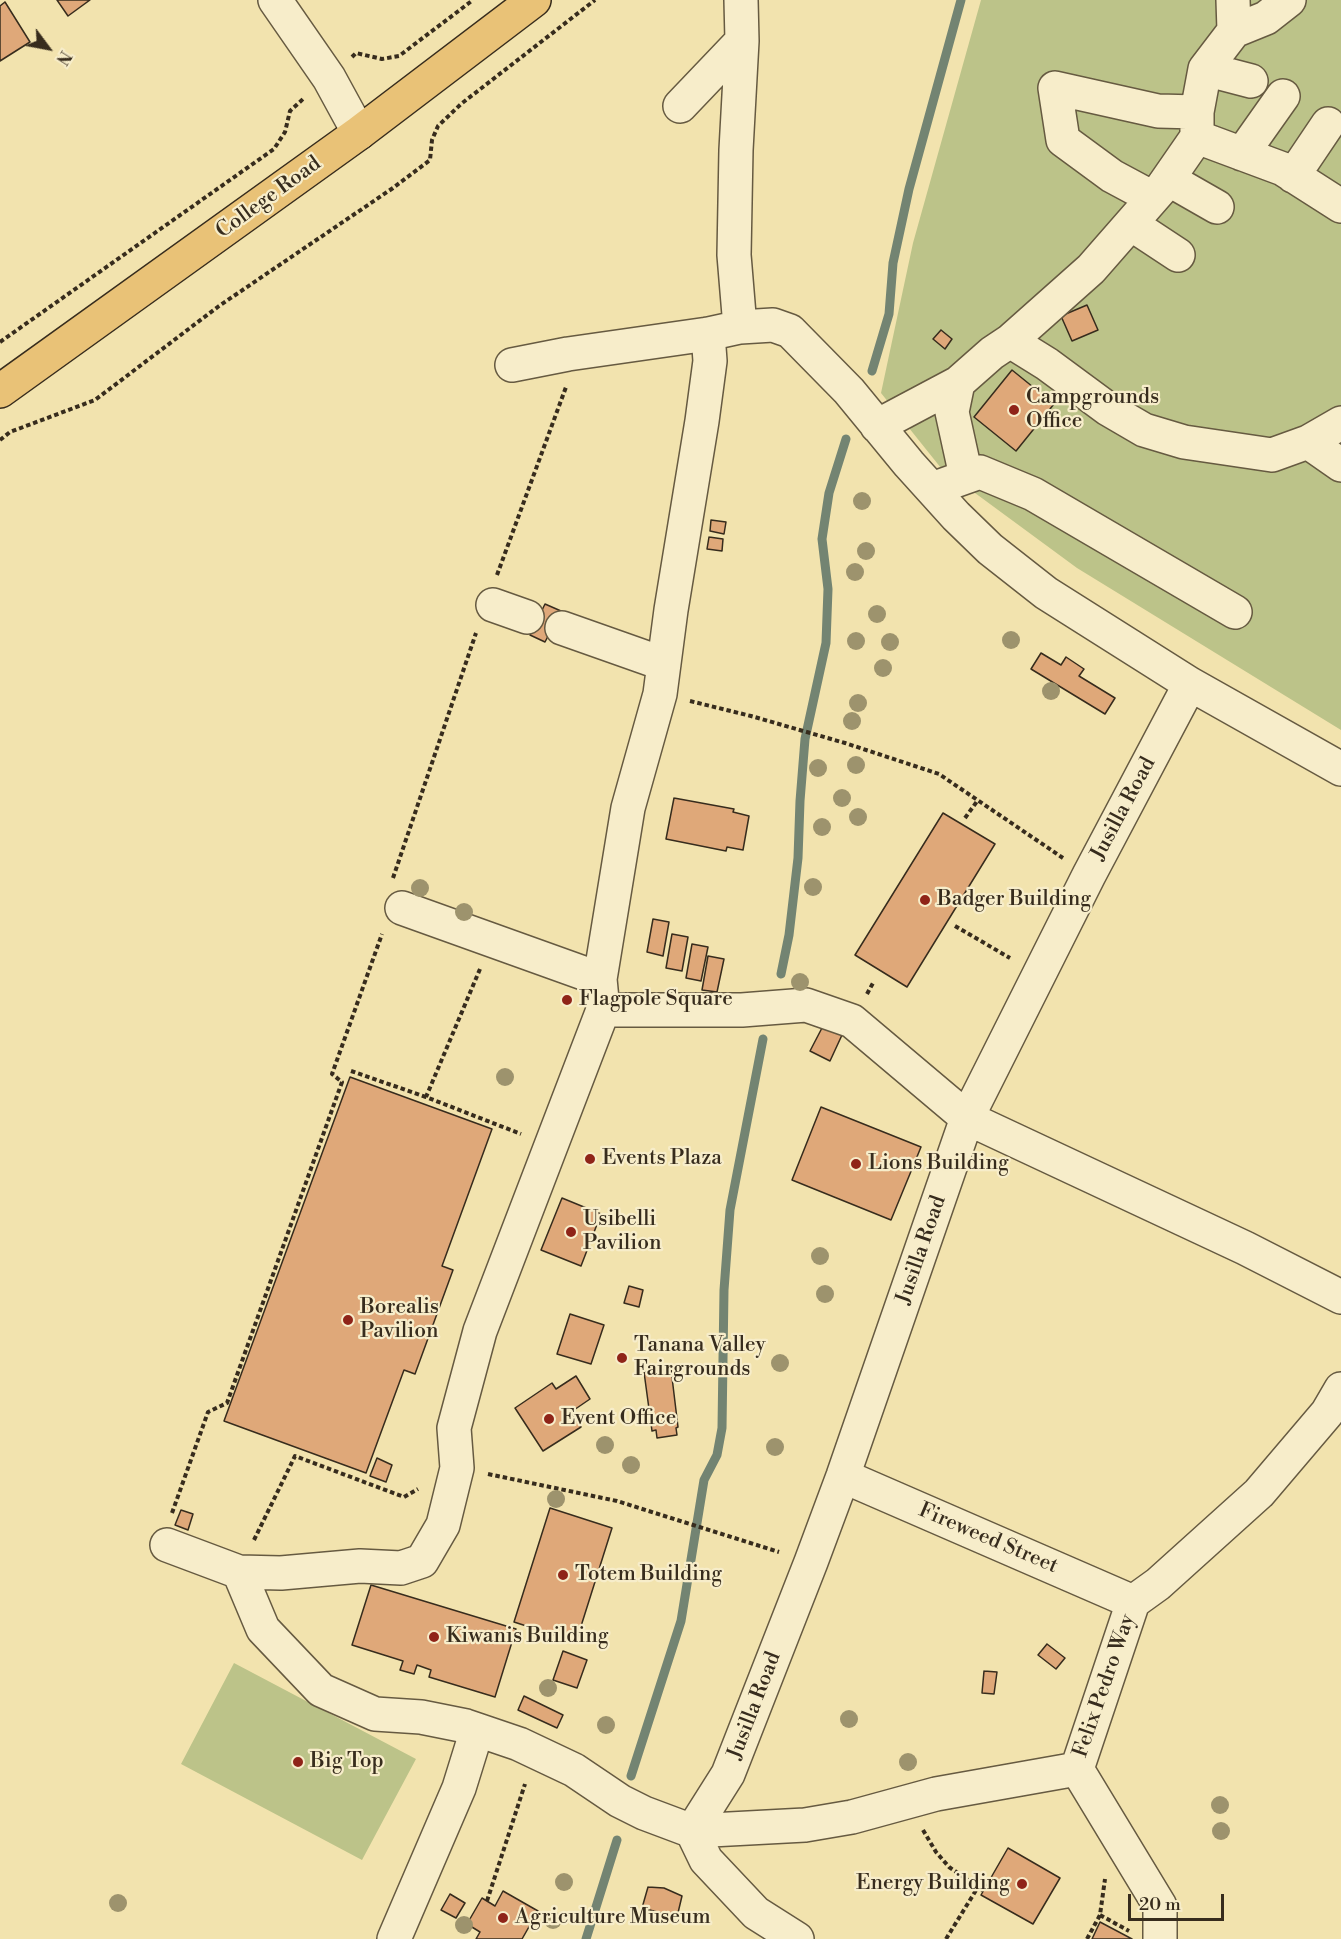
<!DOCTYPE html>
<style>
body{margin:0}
#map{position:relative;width:1341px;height:1939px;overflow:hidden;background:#f2e3ae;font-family:"Libre Bodoni",serif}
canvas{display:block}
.north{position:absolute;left:18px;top:18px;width:60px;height:60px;-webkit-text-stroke:4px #f7edca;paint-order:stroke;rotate:122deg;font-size:16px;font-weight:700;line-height:24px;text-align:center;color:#372c1d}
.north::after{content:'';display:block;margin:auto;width:21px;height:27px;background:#372c1d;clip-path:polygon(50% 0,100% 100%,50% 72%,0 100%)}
.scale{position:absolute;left:1128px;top:1894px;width:96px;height:27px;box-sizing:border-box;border:3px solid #372c1d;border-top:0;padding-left:8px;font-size:18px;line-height:21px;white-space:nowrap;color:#372c1d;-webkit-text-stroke:4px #f7edca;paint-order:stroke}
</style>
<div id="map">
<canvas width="1341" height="1939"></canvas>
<div class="north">N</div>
<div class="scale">20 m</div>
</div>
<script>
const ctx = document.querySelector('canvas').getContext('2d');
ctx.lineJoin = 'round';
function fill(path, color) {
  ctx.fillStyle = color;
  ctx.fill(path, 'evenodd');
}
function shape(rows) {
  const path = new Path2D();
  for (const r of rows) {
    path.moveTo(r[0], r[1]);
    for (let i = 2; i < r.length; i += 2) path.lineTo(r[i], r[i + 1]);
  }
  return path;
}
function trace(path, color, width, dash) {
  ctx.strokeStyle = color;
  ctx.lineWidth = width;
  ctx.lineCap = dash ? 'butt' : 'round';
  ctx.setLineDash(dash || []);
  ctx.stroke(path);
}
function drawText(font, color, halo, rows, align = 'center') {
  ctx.font = font + ' "Libre Bodoni",serif';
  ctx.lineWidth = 4.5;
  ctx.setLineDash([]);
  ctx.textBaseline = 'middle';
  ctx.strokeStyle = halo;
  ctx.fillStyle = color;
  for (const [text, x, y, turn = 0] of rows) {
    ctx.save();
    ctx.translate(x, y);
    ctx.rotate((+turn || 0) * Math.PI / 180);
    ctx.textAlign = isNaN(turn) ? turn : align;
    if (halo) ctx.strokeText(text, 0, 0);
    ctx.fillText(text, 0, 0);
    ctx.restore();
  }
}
fill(shape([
 [981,0,1341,0,1341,730,1077,568,941,468,881,393,913,243],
 [234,1663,416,1759,362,1860,181,1764]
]), '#bcc389');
trace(shape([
 [872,371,889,314,893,263,909,189,961,0],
 [781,974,789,935,798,858,800,801,805,739,826,643,828,589,822,539,829,493,846,439],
 [631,1776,681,1621,704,1480,717,1455,722,1428,724,1290,730,1210,763,1039],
 [586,1939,617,1840]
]), '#738472', 9);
const building = shape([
 [57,0,90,0,68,16,57,0],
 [5,2,30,42,0,61,0,6,5,2],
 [1087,305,1098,330,1072,341,1061,316,1087,305],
 [941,330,952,339,945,349,933,339,941,330],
 [1012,370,1054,404,1016,451,974,417,1012,370],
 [711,520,726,522,724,534,710,531,711,520],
 [709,537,723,539,722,551,707,549,709,537],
 [545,604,561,611,545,642,530,635,545,604],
 [1041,653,1061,665,1066,657,1084,669,1079,676,1115,698,1105,714,1031,669,1041,653],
 [674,798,734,809,733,812,749,816,743,850,727,847,726,851,666,839,674,798],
 [943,813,995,844,907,987,855,955,943,813],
 [653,919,669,922,663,956,647,952,653,919],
 [672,934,688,937,682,971,666,968,672,934],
 [692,944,708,947,701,981,686,978,692,944],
 [708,956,724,959,717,992,702,990,708,956],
 [823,1026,842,1035,830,1061,810,1051,823,1026],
 [350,1077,492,1129,442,1266,453,1270,415,1374,404,1370,366,1473,224,1421,350,1077],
 [821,1107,921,1147,891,1220,792,1180,821,1107],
 [562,1198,601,1214,581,1266,541,1250,562,1198],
 [629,1286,643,1290,639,1307,624,1303,629,1286],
 [570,1314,604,1325,591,1364,557,1354,570,1314],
 [671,1369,678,1427,676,1428,677,1435,657,1438,656,1430,652,1431,644,1372,671,1369],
 [576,1376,590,1399,571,1412,581,1427,543,1451,515,1408,552,1383,556,1389,576,1376],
 [377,1458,392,1465,386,1482,370,1476,377,1458],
 [550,1508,612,1528,576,1642,514,1622,550,1508],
 [181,1510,193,1514,188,1530,175,1525,181,1510],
 [371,1585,516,1629,495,1697,429,1677,431,1670,417,1665,414,1674,400,1670,403,1661,352,1645,371,1585],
 [1047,1644,1065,1658,1056,1669,1038,1655,1047,1644],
 [563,1651,587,1660,577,1688,553,1680,563,1651],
 [984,1671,997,1672,994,1694,982,1693,984,1671],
 [524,1696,563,1715,557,1728,518,1710,524,1696],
 [1008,1848,1060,1878,1033,1924,981,1895,1008,1848],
 [648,1887,664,1888,682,1896,677,1917,642,1908,648,1887],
 [503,1891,538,1911,522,1939,476,1939,480,1932,467,1924,482,1898,495,1906,503,1891],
 [450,1894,465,1903,456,1918,441,1910,450,1894],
 [1100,1922,1132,1939,1092,1939,1100,1922]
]);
fill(building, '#dfa879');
trace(building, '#372c1d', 1.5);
const minor = shape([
 [275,0,329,78,359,133],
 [1233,0,1234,31],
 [1205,69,1251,81],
 [680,106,742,41],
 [1197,135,1197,112,1205,69,1234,31,1266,18,1289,0],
 [1242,154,1283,96],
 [1293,176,1328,124],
 [1168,179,1217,207],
 [1153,198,1112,176,1063,140,1055,88,1158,111,1197,112],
 [1131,224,1178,255],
 [740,327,734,255,736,150,742,41,741,0],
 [1010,341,1047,364,1108,409,1144,430,1184,442,1272,455,1308,442,1341,423],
 [512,365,568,354,708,334,740,327,773,325,790,331,849,391,909,464,956,516,990,549,1046,593,1190,684,1341,769],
 [958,383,952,412,966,476],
 [877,426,958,383,992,353,1010,341,1091,269,1161,189,1197,137,1283,169,1341,206],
 [1308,442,1341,465],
 [932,489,980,472,1033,494,1235,612],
 [493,605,527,617],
 [562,628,664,664],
 [600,979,628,808,660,694,671,610,702,421,710,361,708,334],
 [603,1010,742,1010,806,1005,852,1021,967,1118,1245,1248,1341,1297],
 [843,1476,1133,1602],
 [167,1545,239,1572,281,1573,360,1566,401,1568,422,1561,443,1525,457,1468,454,1428,480,1331,603,1010,600,979,402,908],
 [239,1572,263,1629,321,1690,375,1714,421,1717,466,1726,519,1744,574,1770,620,1801,644,1813,692,1831,805,1825,852,1817,936,1794,1077,1769],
 [394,1939,459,1788,477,1730],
 [797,1939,756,1913,706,1860,692,1831,728,1774,811,1562,843,1476,967,1118,1089,875,1190,684],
 [1160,1939,1160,1906,1077,1769,1133,1602,1158,1584,1259,1493,1327,1413,1341,1389]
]);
const major = shape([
 [0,391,359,133,534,0]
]);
trace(minor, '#665a41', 36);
trace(major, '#372c1d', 36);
trace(shape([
 [352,57,356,53,382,59,399,56,473,0],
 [0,342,274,149,285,132,290,111,303,99],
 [0,440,10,432,95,400,219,306,393,188,430,160,432,140,438,126,461,104,595,0],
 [497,575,566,387],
 [690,701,751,716,845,743,939,774,1063,858],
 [965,818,978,800],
 [393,878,476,633],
 [955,926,1010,958],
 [480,969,426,1097,521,1134],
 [867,994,873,983],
 [351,1071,426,1097],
 [488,1474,617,1501,779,1552],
 [172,1513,208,1412,227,1403,342,1082,332,1074,382,934],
 [254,1540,295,1456,404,1497,418,1489],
 [923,1830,936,1852,949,1867,984,1891],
 [487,1901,525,1784],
 [1100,1915,1129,1931],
 [946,1939,978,1887],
 [1087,1939,1100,1915,1105,1879]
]), '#372c1d', 4, [4.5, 3]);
trace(minor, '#f7edca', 33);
trace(major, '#e9c277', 33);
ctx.fillStyle = '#9d936d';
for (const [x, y] of [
 [862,501],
 [866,551],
 [855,572],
 [877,614],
 [1011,640],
 [856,641],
 [890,642],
 [883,668],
 [1051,691],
 [858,703],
 [852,721],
 [856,765],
 [818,768],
 [842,798],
 [858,817],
 [822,827],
 [813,887],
 [420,888],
 [464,912],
 [800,982],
 [505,1077],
 [820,1256],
 [825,1294],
 [780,1363],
 [605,1445],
 [775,1447],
 [631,1465],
 [556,1499],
 [548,1688],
 [849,1719],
 [606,1725],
 [908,1762],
 [1220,1805],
 [1221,1831],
 [564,1882],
 [118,1903],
 [553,1920],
 [464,1925]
]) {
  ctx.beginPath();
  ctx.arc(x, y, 9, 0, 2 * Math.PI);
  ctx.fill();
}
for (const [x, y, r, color] of [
 [1014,410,6,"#8f2418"],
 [925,900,6,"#8f2418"],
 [567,1000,6,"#8f2418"],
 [590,1159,6,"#8f2418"],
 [856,1164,6,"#8f2418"],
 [571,1232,6,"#8f2418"],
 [348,1320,6,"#8f2418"],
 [622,1358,6,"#8f2418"],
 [549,1419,6,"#8f2418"],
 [563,1575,6,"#8f2418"],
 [434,1637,6,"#8f2418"],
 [298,1762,6,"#8f2418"],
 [1022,1884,6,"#8f2418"],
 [503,1918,6,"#8f2418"]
]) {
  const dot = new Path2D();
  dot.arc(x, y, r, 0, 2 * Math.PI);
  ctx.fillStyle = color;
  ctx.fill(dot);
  trace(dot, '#f7edca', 2);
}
drawText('21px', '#372c1d', '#f7edca', [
 ["College Road",269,198,-36],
 ["Jusilla Road",1124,809,-62],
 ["Jusilla Road",922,1250,-71],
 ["Fireweed Street",988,1539,23],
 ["Felix Pedro Way",1105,1686,-71],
 ["Jusilla Road",755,1706,-69]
]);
drawText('21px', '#372c1d', '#f7edca', [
 ["Campgrounds",1026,398],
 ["Office",1026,422],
 ["Badger Building",937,900],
 ["Flagpole Square",579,1000],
 ["Events Plaza",602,1159],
 ["Lions Building",868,1164],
 ["Usibelli",583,1220],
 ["Pavilion",583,1244],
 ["Borealis",360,1308],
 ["Pavilion",360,1332],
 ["Tanana Valley",634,1346],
 ["Fairgrounds",634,1370],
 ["Event Office",561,1419],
 ["Totem Building",575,1575],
 ["Kiwanis Building",446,1637],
 ["Big Top",310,1762],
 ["Energy Building",1010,1884,"right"],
 ["Agriculture Museum",515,1918]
], 'left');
</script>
